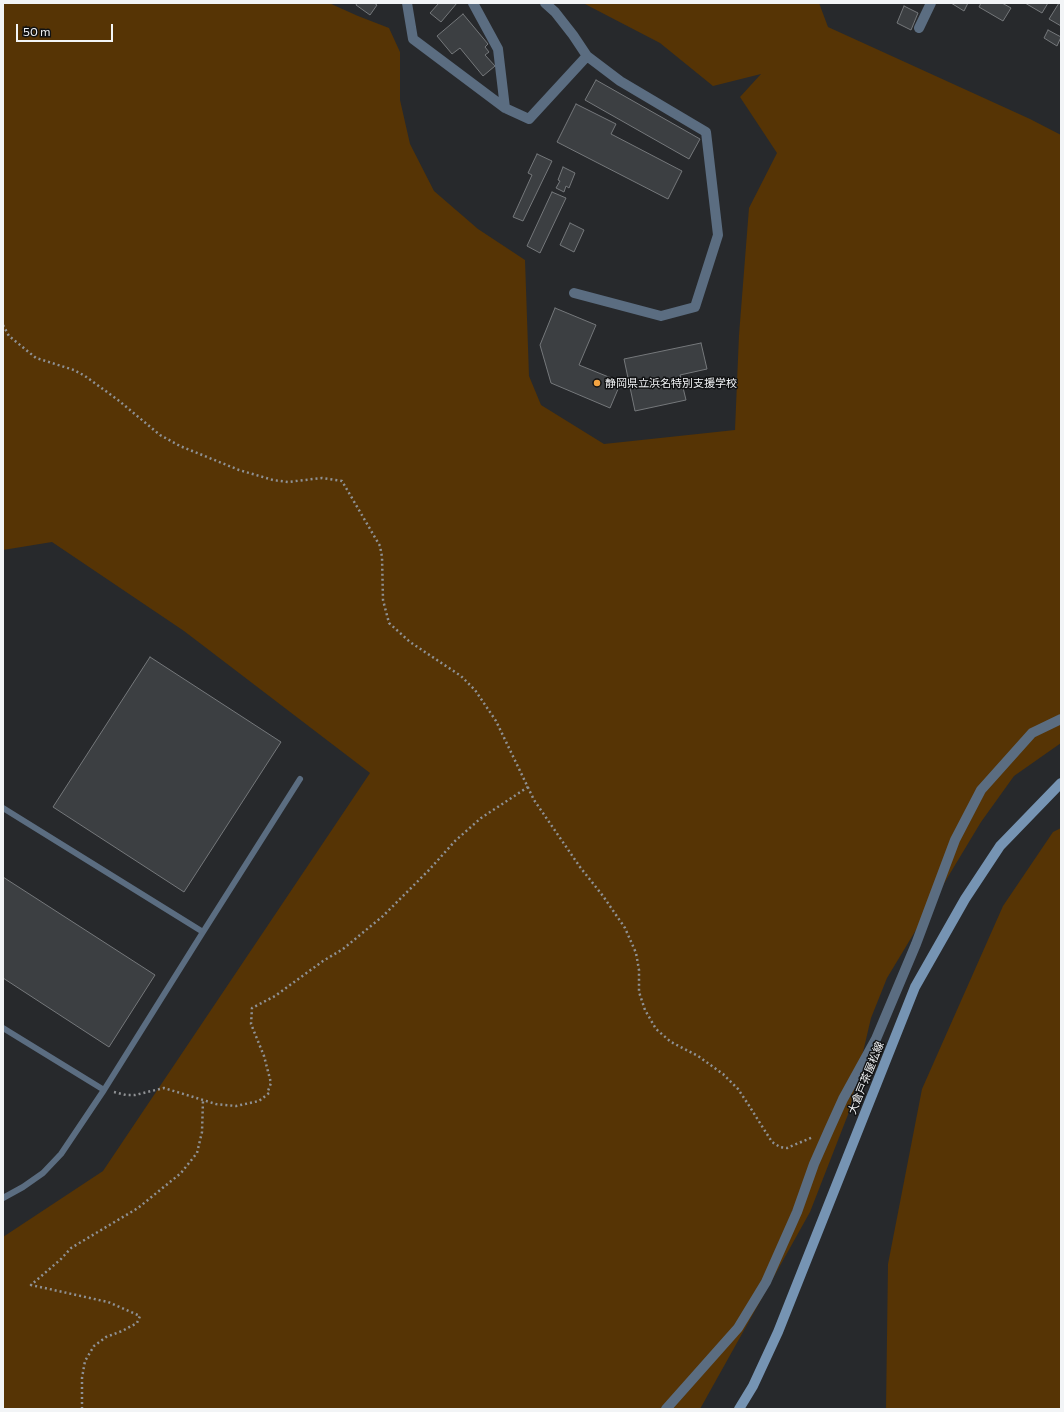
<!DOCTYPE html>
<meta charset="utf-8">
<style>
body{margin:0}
#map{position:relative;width:1064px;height:1412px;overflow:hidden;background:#27292c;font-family:Commissioner,sans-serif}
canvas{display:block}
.frame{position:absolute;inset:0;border:4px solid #f2f4f6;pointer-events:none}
.scale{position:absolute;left:16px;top:24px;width:97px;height:18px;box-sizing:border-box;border:2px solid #f2f4f6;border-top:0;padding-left:5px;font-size:12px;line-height:14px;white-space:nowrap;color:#f2f4f6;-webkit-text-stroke:3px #111213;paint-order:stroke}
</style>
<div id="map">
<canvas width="1064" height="1412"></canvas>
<div class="frame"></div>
<div class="scale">50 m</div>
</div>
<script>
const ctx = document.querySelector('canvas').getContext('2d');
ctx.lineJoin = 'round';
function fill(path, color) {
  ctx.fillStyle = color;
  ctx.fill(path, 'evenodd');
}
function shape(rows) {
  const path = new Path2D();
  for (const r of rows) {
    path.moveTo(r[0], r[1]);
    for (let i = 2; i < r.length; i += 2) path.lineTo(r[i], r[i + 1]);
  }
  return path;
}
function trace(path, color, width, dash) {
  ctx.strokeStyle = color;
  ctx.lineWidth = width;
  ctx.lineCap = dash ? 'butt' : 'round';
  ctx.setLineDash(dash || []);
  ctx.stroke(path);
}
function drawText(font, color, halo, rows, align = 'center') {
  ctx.font = font + ' Commissioner,"Noto Sans JP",sans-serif';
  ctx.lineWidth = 3;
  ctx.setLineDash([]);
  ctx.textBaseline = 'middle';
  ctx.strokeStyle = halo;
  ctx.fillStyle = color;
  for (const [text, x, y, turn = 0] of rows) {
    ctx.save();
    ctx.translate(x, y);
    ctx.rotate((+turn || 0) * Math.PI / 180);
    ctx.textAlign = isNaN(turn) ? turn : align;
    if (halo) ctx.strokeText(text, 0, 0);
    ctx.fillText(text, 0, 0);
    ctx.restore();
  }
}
fill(shape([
 [3,3,329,3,358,16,389,28,400,52,400,100,410,144,434,191,478,229,525,260,529,376,541,405,604,444,735,430,739,335,749,208,777,153,740,97,761,74,713,86,660,43,583,3,819,3,828,27,1030,119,1061,135,1061,743,1014,776,981,822,887,978,871,1018,849,1112,810,1212,700,1409,3,1409,3,1237,103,1171,370,773,184,631,52,542,3,550],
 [1061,828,1061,1409,886,1409,888,1264,922,1089,1003,906,1053,832]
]), '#563405');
const building = shape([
 [357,3,374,3,377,5,370,15,356,5,357,3],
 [439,3,457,3,441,22,430,13,439,3],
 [951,3,968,3,964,11,951,3],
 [981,3,1002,3,1011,8,1003,21,979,7,981,3],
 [1025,3,1048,3,1042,13,1025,3],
 [1059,3,1061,5,1061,26,1049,19,1059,3],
 [904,6,918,13,911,30,897,23,904,6],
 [463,14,488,44,485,47,489,52,485,55,495,66,483,76,460,48,452,54,437,36,463,14],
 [1048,30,1061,37,1057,46,1044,38,1048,30],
 [596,80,700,139,689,159,585,100,596,80],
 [576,104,616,124,611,134,682,171,668,199,557,142,576,104],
 [537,154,552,161,523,221,513,217,532,175,528,173,537,154],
 [563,167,575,173,569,188,566,186,564,192,556,188,560,181,558,180,563,167],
 [552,192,566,198,540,253,527,246,552,192],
 [570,223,584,230,574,252,560,245,570,223],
 [555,308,596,325,579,365,621,382,610,408,551,383,540,345,555,308],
 [701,343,707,369,680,375,686,400,635,411,624,359,701,343],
 [150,657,281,742,184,892,53,807,150,657],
 [3,877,155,975,109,1047,3,978,3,877]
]);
fill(building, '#3c3f42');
trace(building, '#75787b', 1);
trace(shape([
 [3,325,9,336,36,358,74,370,85,376,118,400,160,435,180,446,239,470,273,480,288,482,322,478,342,481,380,546,382,557,383,600,389,623,410,642,461,676,475,690,496,721,534,800,580,867,603,896,625,928,636,953,639,970,639,992,645,1010,656,1029,671,1042,698,1056,723,1074,738,1089,748,1104,772,1142,780,1147,787,1148,813,1137],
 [114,1092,126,1095,135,1095,164,1088,216,1104,236,1106,259,1101,269,1093,268,1091,271,1083,264,1056,251,1024,252,1008,275,996,323,961,343,949,383,916,429,870,455,841,481,818,528,787],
 [82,1409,82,1378,85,1361,94,1346,106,1337,122,1331,137,1323,140,1316,108,1302,31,1285,61,1259,71,1248,138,1208,181,1173,197,1153,202,1132,203,1100]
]), '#8f9194', 2.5, [2, 3]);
trace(shape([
 [3,808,203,932,300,779],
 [3,1028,104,1090],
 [3,1198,23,1187,43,1173,61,1154,104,1090,203,932]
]), '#5b6d81', 6);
trace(shape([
 [407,3,413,39,505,108,529,119,587,56,620,81,706,132,718,235,695,307,661,316,574,293],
 [473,3,498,49,505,108],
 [545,3,555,12,573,35,587,56],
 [919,28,931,3],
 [666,1409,738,1328,766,1282,797,1212,814,1164,829,1130,843,1099,876,1039,916,944,955,840,981,790,1032,733,1061,719]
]), '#5b6d81', 10);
trace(shape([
 [739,1409,753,1386,778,1332,915,987,965,899,1000,846,1061,783]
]), '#7694b3', 10);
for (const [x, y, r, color] of [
 [597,383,4,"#f3a442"]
]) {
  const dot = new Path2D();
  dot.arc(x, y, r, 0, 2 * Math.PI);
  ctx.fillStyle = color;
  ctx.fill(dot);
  trace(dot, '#111213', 1.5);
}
drawText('11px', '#f2f4f6', '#111213', [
 ["静岡県立浜名特別支援学校",605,383]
], 'left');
drawText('11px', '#f2f4f6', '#111213', [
 ["大倉戸茶屋松線",866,1078,-68]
]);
</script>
